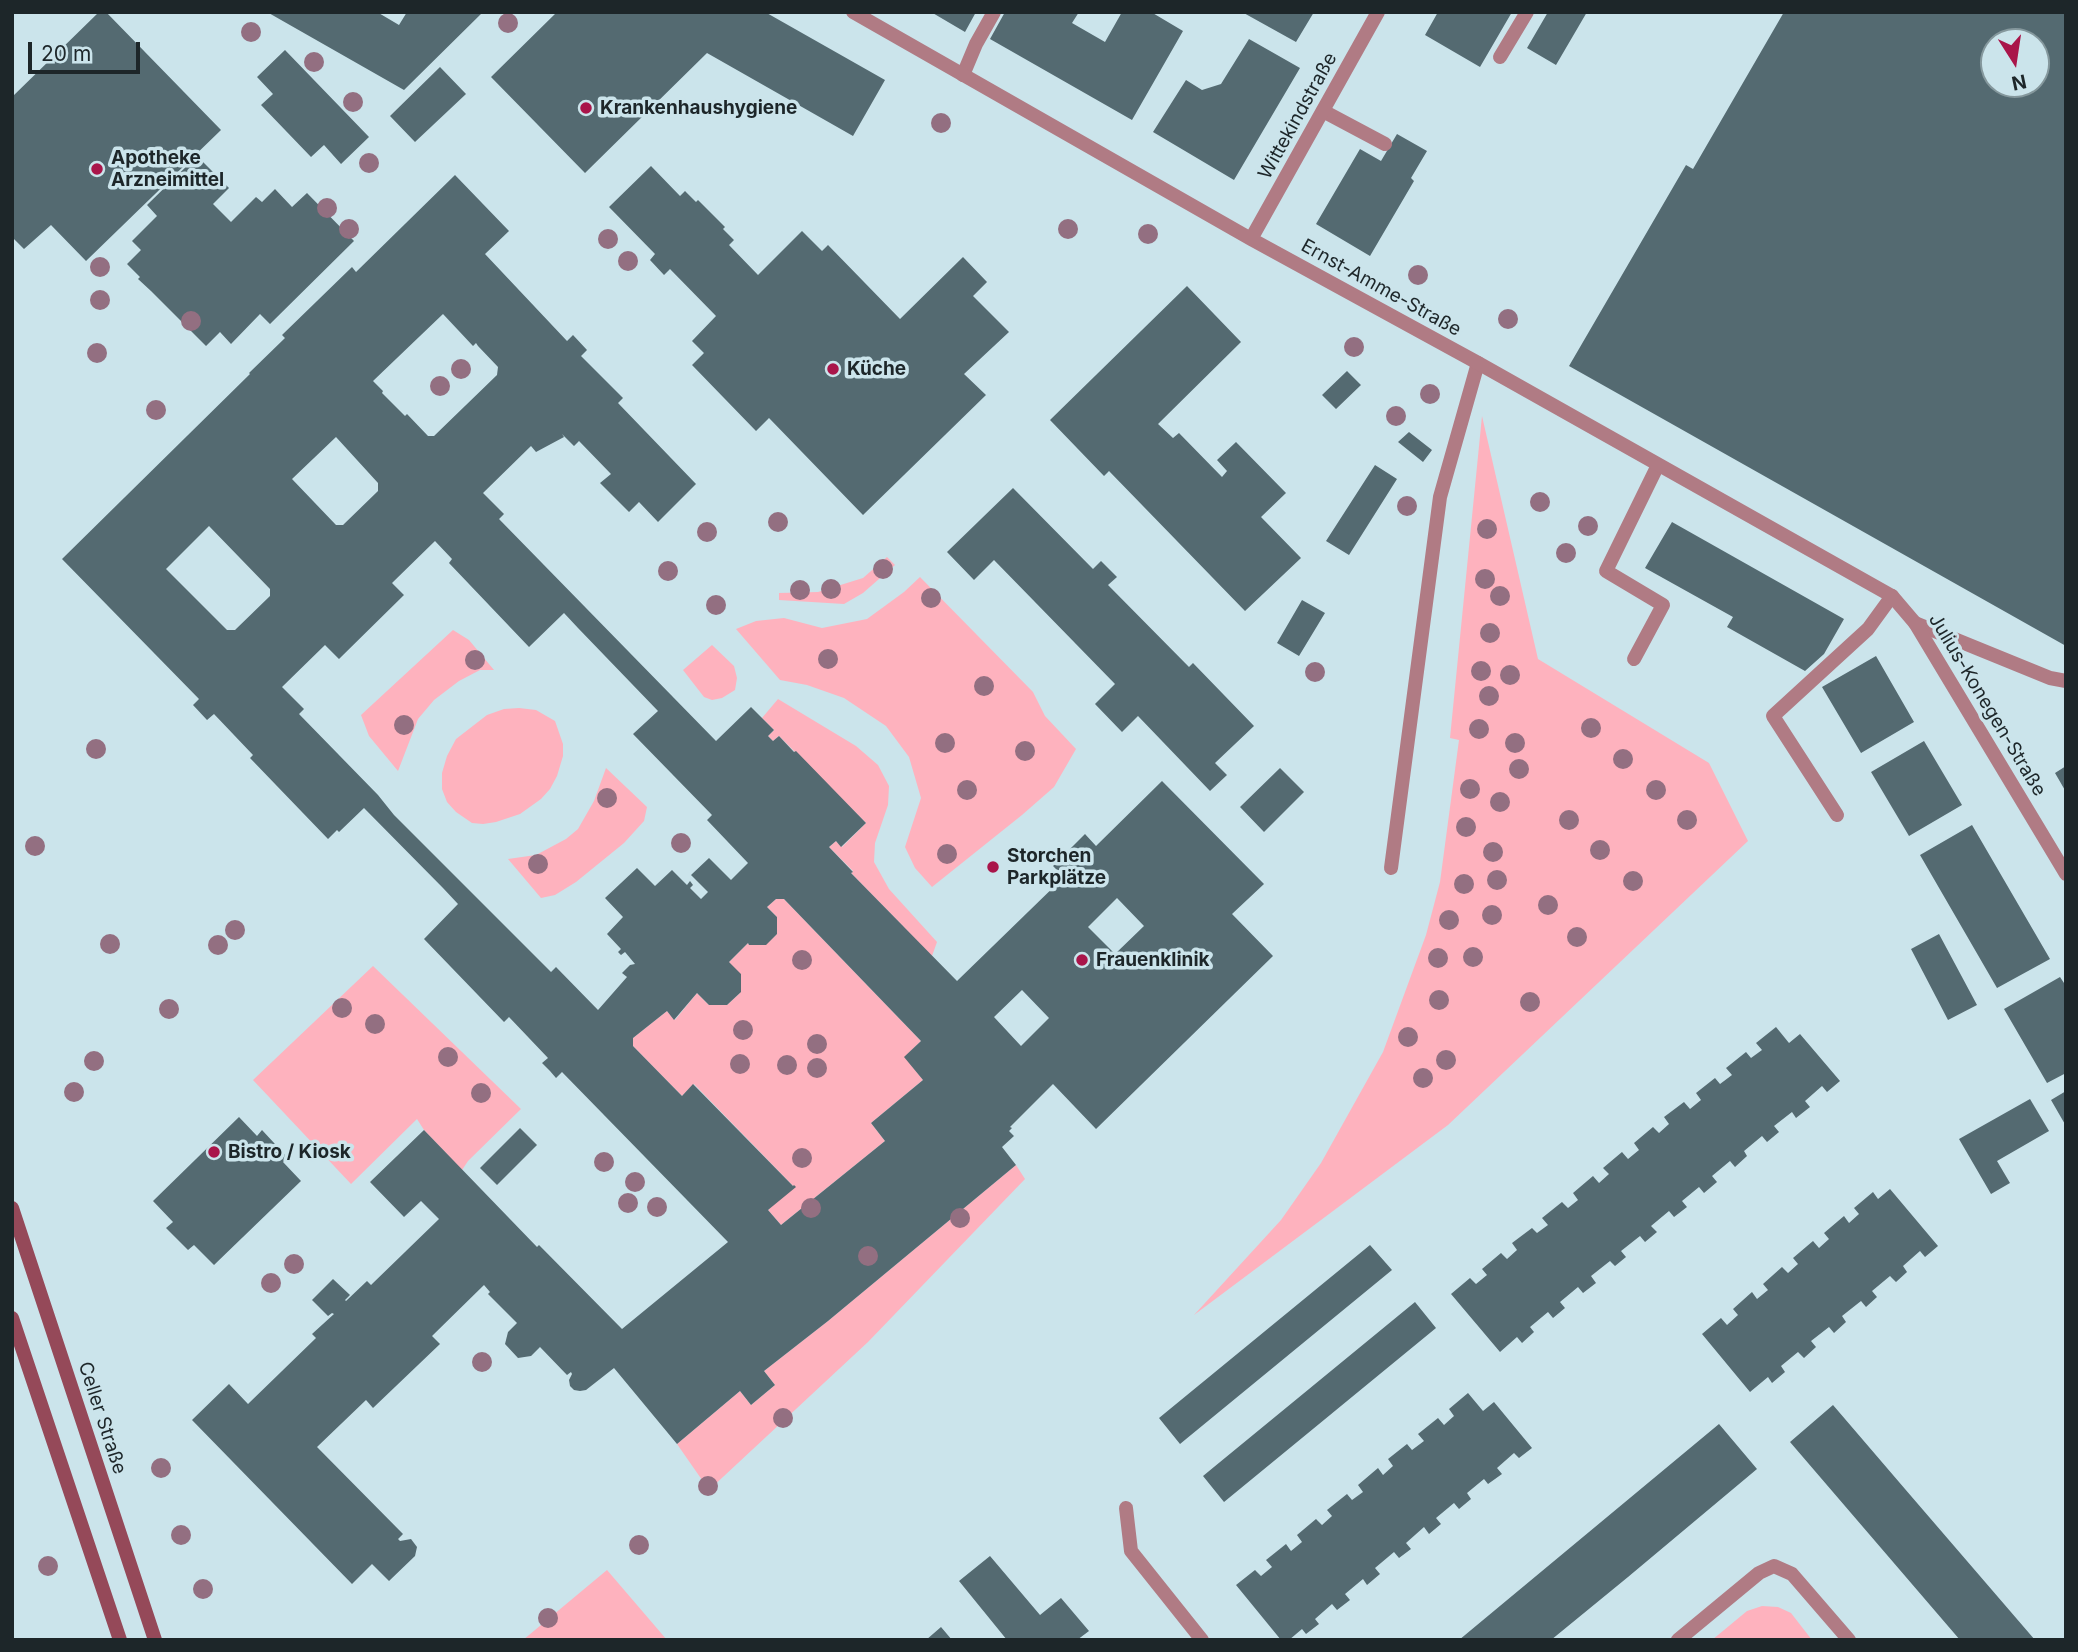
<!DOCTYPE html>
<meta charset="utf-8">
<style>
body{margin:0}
#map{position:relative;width:2078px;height:1652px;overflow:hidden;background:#cbe4eb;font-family:Inter,sans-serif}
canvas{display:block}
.frame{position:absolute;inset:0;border:14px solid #1d2629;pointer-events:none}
.north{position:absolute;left:1980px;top:28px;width:70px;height:70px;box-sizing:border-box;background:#cbe4eb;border:2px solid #85989d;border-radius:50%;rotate:168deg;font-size:19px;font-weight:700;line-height:28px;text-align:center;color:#1d2629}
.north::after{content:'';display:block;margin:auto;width:24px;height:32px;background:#a9154a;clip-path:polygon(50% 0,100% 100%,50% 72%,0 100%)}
.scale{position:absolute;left:28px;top:42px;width:112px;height:32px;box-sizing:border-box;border:4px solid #1d2629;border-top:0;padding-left:9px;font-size:21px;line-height:24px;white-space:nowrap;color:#1d2629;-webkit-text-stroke:5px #cbe4eb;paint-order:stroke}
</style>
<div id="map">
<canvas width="2078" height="1652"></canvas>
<div class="frame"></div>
<div class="north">N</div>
<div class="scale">20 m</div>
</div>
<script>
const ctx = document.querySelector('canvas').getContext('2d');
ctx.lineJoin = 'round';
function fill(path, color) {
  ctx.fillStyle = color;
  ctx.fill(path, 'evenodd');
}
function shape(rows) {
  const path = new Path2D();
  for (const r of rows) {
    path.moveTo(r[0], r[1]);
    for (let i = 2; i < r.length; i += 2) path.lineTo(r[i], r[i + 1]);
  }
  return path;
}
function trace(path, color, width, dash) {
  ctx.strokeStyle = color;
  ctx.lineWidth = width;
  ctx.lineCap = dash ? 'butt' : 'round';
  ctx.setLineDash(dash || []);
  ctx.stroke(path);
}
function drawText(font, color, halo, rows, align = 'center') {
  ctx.font = font + ' Inter,sans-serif';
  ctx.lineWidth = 7;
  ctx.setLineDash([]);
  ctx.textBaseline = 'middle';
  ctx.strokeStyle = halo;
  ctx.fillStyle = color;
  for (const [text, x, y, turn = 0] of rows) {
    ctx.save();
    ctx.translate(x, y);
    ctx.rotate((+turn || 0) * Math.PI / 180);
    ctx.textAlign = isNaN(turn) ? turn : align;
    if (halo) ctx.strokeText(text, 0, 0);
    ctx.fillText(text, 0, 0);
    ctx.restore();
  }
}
fill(shape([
 [1482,416,1538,659,1709,763,1748,841,1448,1125,1194,1315,1281,1220,1321,1163,1383,1052,1426,935,1440,882,1459,740,1450,738],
 [887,557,895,565,863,593,844,604,779,600,779,593,818,592,863,578],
 [920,577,1033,692,1045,716,1076,749,1054,787,1022,815,932,887,915,868,905,847,921,798,909,757,886,726,844,698,807,685,780,680,736,629,756,621,784,618,822,628,867,619,904,592],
 [453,630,469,640,494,670,480,670,459,681,434,700,418,719,398,771,369,736,361,715],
 [712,645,734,666,737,678,735,690,722,698,712,700,704,697,683,670],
 [778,699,856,746,878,765,889,786,888,805,875,843,874,862,889,889,937,942,932,956,851,873,853,871,829,847,836,841,842,847,866,823,779,736,773,741,768,736,774,730,762,718],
 [519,708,536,710,555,721,563,744,563,756,557,776,550,789,541,799,520,814,496,822,483,824,472,823,456,812,447,802,442,789,442,773,447,756,456,739,487,715,504,709],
 [606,768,647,807,644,821,624,843,576,882,555,895,541,898,508,859,536,855,566,839,578,829,594,801],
 [776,899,784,899,921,1041,905,1057,923,1080,871,1123,885,1141,781,1225,768,1210,794,1185,793,1186,694,1084,682,1096,633,1046,633,1038,667,1011,675,1020,697,993,709,1005,727,1005,740,993,729,962,748,943,749,945,765,945,777,934,777,917,767,907],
 [373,966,521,1109,468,1161,462,1170,424,1130,417,1119,351,1184,253,1080],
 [1016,1165,1025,1179,868,1342,709,1490,677,1444,740,1391,751,1405,775,1385,764,1371,828,1321],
 [607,1570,667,1640,523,1640],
 [1762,1606,1778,1607,1791,1613,1812,1640,1712,1640,1747,1611]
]), '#feb2be');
fill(shape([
 [99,12,106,12,221,130,86,261,51,225,24,249,12,237,12,97],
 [267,12,377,12,399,25,407,12,483,12,404,90],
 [557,12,765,12,885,80,853,136,707,53,585,173,491,77],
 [931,12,976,12,965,32],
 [1005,12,1079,12,1072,23,1105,42,1122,12,1151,12,1183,31,1132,120,990,39],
 [1242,12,1314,12,1296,42],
 [1438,12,1512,12,1480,67,1425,35],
 [1548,12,1587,12,1556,65,1527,48],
 [1784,12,2066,12,2066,646,1569,366,1686,165,1693,169],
 [1994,42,2036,42,2036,84,1994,84],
 [1249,39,1300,68,1234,180,1153,132,1186,80,1202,90,1221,84],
 [285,50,369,137,341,164,324,145,311,157,261,105,273,94,257,77],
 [440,67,466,94,415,142,390,116],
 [1397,134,1427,151,1411,178,1414,181,1370,256,1316,224,1360,149,1381,161],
 [197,156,229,188,213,204,231,222,256,197,262,202,275,189,292,207,307,193,354,241,270,324,260,314,231,344,220,332,206,346,151,291,138,279,140,277,127,264,141,250,132,241,157,216,147,205],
 [651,166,680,196,685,191,696,202,698,200,725,227,723,229,734,240,729,245,758,275,802,231,822,251,828,245,900,319,963,257,987,282,973,296,1009,332,964,374,986,395,863,515,769,418,756,431,692,365,704,353,692,341,716,316,670,269,664,275,650,260,655,254,609,207],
 [455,175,509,231,485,254,567,341,573,335,587,350,581,356,623,398,618,403,696,484,658,522,639,502,629,512,600,483,611,474,579,441,574,446,562,434,564,437,536,452,531,446,483,493,504,514,499,519,716,741,751,707,774,730,768,736,773,741,779,736,794,752,796,751,866,823,841,847,836,841,829,847,853,872,851,873,957,981,1064,877,1053,866,1085,834,1096,846,1162,781,1264,884,1232,914,1273,956,1096,1129,1053,1084,1010,1127,1012,1128,1009,1131,1014,1136,1002,1147,1016,1165,828,1321,764,1371,775,1385,751,1405,740,1391,677,1444,614,1368,586,1390,580,1391,574,1390,570,1386,569,1380,572,1374,571,1372,567,1375,540,1347,531,1356,518,1358,505,1344,508,1332,517,1323,488,1294,490,1292,484,1285,432,1336,440,1344,373,1408,366,1400,317,1447,403,1534,398,1539,400,1541,411,1539,417,1547,415,1556,389,1581,372,1564,352,1584,192,1420,229,1384,248,1404,316,1338,312,1334,334,1314,332,1313,328,1316,312,1300,333,1279,350,1295,345,1300,346,1301,367,1281,371,1285,439,1219,421,1201,404,1217,370,1182,424,1130,537,1247,539,1245,622,1329,728,1242,562,1072,556,1078,550,1071,542,1063,548,1058,509,1017,504,1022,424,939,458,904,443,888,364,808,339,832,337,830,328,839,250,758,253,755,214,714,207,720,193,705,199,699,62,559,250,374,249,373,285,338,282,335,352,267,356,272],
 [443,314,473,346,476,343,478,346,498,367,497,375,434,436,428,436,407,414,405,416,382,393,383,391,373,381],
 [336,437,378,483,378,491,343,525,336,525,292,479],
 [209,526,270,589,270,596,235,630,227,630,166,569],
 [435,541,452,559,449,563,529,647,564,613,578,628,658,711,633,734,712,815,707,820,748,863,731,880,709,858,691,875,708,892,701,899,690,888,693,885,690,881,687,885,672,870,655,886,637,868,605,898,623,917,607,934,621,949,618,952,621,955,625,952,635,964,630,965,622,973,627,977,598,1010,556,967,551,972,394,815,378,795,299,714,304,709,282,687,325,645,339,659,404,595,392,583],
 [1117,898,1144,926,1115,954,1088,927],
 [776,899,784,899,921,1041,904,1057,923,1080,871,1123,885,1141,781,1225,768,1210,796,1187,794,1185,793,1186,693,1084,682,1096,633,1046,633,1038,667,1011,674,1020,697,993,709,1005,727,1005,741,992,741,974,729,962,748,943,749,945,766,945,777,934,777,917,767,907],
 [1022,990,1049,1018,1021,1046,994,1017],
 [1187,286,1241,342,1158,424,1173,438,1179,433,1222,477,1227,471,1217,460,1236,442,1286,493,1261,517,1301,558,1245,611,1109,471,1104,476,1050,420],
 [1347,371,1361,385,1336,409,1322,395],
 [1409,432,1432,450,1423,462,1398,442],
 [1375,465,1397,479,1349,555,1326,541],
 [1013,488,1093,569,1101,561,1117,577,1108,585,1189,667,1193,663,1254,726,1215,763,1227,775,1210,791,1138,716,1122,732,1095,704,1115,684,994,560,974,580,947,552],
 [1672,522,1844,619,1824,654,1805,671,1727,627,1733,617,1645,568],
 [1302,600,1325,613,1299,656,1277,643],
 [1876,656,1914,722,1861,753,1822,687],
 [1924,741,1962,805,1909,836,1871,772],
 [2066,766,2066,792,2055,773],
 [1280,768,1304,792,1264,832,1240,807],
 [1972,825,2050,959,1997,988,1920,855],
 [1939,934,1977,1005,1948,1020,1911,949],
 [2060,977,2066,986,2066,1073,2047,1083,2004,1009],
 [1776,1027,1789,1043,1800,1034,1840,1081,1827,1092,1822,1086,1805,1101,1810,1107,1796,1118,1792,1112,1774,1126,1779,1132,1767,1142,1762,1136,1744,1151,1747,1156,1735,1167,1730,1161,1712,1176,1717,1182,1704,1193,1699,1187,1682,1201,1687,1207,1674,1217,1669,1211,1651,1226,1657,1232,1645,1242,1640,1236,1621,1251,1626,1257,1615,1266,1610,1261,1591,1276,1596,1283,1583,1293,1578,1287,1560,1302,1565,1308,1553,1318,1548,1312,1530,1327,1534,1332,1522,1343,1517,1337,1500,1352,1451,1294,1470,1278,1476,1284,1487,1275,1482,1269,1501,1253,1507,1259,1517,1250,1512,1243,1532,1228,1537,1233,1548,1225,1542,1218,1562,1202,1568,1208,1578,1200,1573,1193,1593,1176,1599,1183,1609,1174,1603,1168,1622,1152,1628,1159,1639,1150,1634,1143,1653,1127,1659,1133,1669,1124,1664,1117,1684,1102,1690,1109,1701,1100,1696,1093,1715,1078,1720,1084,1732,1075,1726,1068,1746,1052,1751,1058,1762,1050,1756,1043],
 [2066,1091,2066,1126,2051,1100],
 [2030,1099,2049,1131,1997,1161,2010,1183,1991,1194,1959,1139],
 [239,1117,257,1136,262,1130,288,1158,283,1162,301,1181,214,1265,194,1245,188,1250,166,1228,173,1222,153,1201],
 [520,1128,537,1145,497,1185,480,1168],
 [1890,1189,1938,1246,1925,1257,1920,1251,1903,1266,1907,1272,1896,1282,1890,1276,1872,1291,1877,1297,1866,1307,1861,1301,1842,1316,1846,1322,1834,1333,1829,1327,1811,1341,1816,1347,1804,1358,1798,1352,1781,1366,1785,1372,1772,1383,1768,1377,1750,1392,1702,1334,1721,1318,1727,1325,1738,1315,1733,1309,1752,1292,1757,1299,1768,1290,1763,1284,1782,1267,1788,1273,1798,1264,1793,1258,1813,1241,1819,1248,1829,1239,1824,1233,1844,1216,1849,1223,1859,1214,1854,1208,1873,1192,1878,1199],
 [1370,1245,1392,1270,1180,1444,1159,1418],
 [1415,1302,1436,1328,1224,1502,1203,1476],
 [1468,1393,1483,1411,1494,1402,1532,1448,1519,1458,1514,1453,1497,1468,1502,1474,1488,1484,1484,1479,1467,1493,1471,1499,1459,1509,1454,1503,1436,1518,1441,1524,1429,1534,1424,1527,1406,1543,1411,1549,1399,1558,1394,1552,1375,1568,1380,1574,1367,1585,1363,1579,1345,1594,1350,1600,1337,1610,1332,1604,1315,1619,1319,1624,1306,1634,1302,1629,1289,1640,1281,1640,1236,1585,1255,1570,1261,1576,1272,1567,1266,1560,1286,1544,1291,1551,1302,1542,1297,1535,1316,1519,1322,1525,1332,1516,1327,1510,1347,1494,1352,1500,1363,1492,1358,1485,1378,1468,1383,1475,1393,1466,1388,1459,1407,1444,1412,1450,1424,1441,1418,1434,1438,1418,1444,1425,1454,1416,1449,1409],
 [1833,1405,1905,1489,2035,1640,1960,1640,1790,1442],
 [1719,1424,1757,1469,1628,1577,1551,1640,1459,1640],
 [990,1556,1040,1615,1061,1598,1089,1631,1077,1640,1007,1640,959,1581],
 [941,1627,952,1640,926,1640]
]), '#546a71');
trace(shape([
 [1500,57,1527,12],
 [963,75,976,44,994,12],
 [1323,111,1385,144],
 [1915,623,2050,678,2066,681],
 [1634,659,1663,605,1606,571,1658,465],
 [1837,815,1773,716,1868,629,1892,596],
 [1391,868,1440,497,1478,363]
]), '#b07b84', 14);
trace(shape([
 [853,12,1251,239,1478,363,1892,596,1915,623,2066,874],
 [1251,239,1378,12],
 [1126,1508,1131,1551,1202,1640],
 [1678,1640,1759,1573,1774,1566,1792,1574,1849,1640]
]), '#b07b84', 14);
trace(shape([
 [12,1208,155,1640],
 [12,1318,120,1640]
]), '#954959', 14);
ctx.fillStyle = '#936f81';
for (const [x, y] of [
 [508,23],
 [251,32],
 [314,62],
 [353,102],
 [941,123],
 [369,163],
 [327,208],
 [349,229],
 [1068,229],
 [1148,234],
 [608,239],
 [628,261],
 [100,267],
 [1418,275],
 [100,300],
 [1508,319],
 [191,321],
 [1354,347],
 [97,353],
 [461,369],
 [440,386],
 [1430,394],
 [156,410],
 [1396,416],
 [1540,502],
 [1407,506],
 [778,522],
 [1588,526],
 [1487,529],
 [707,532],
 [1566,553],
 [883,569],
 [668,571],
 [1485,579],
 [831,589],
 [800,590],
 [1500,596],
 [931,598],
 [716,605],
 [1490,633],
 [828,659],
 [475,660],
 [1481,671],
 [1315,672],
 [1510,675],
 [984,686],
 [1489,696],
 [404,725],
 [1591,728],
 [1479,729],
 [945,743],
 [1515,743],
 [96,749],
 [1025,751],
 [1623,759],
 [1519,769],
 [1470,789],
 [967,790],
 [1656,790],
 [607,798],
 [1500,802],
 [1569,820],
 [1687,820],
 [1466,827],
 [681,843],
 [35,846],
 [1600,850],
 [1493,852],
 [947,854],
 [538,864],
 [1497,880],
 [1633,881],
 [1464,884],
 [1548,905],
 [1492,915],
 [1449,920],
 [235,930],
 [1577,937],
 [110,944],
 [218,945],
 [1473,957],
 [1438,958],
 [802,960],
 [1439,1000],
 [1530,1002],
 [342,1008],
 [169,1009],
 [375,1024],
 [743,1030],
 [1408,1037],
 [817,1044],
 [448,1057],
 [1446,1060],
 [94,1061],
 [740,1064],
 [787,1065],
 [817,1068],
 [1423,1078],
 [74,1092],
 [481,1093],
 [802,1158],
 [604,1162],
 [635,1182],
 [628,1203],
 [657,1207],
 [811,1208],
 [960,1218],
 [868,1256],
 [294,1264],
 [271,1283],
 [482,1362],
 [783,1418],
 [161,1468],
 [708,1486],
 [181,1535],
 [639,1545],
 [48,1566],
 [203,1589],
 [548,1618]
]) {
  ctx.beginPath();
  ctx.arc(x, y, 10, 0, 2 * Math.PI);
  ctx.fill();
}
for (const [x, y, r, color] of [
 [586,108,7,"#a9154a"],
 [97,169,7,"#a9154a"],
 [833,369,7,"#a9154a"],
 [993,867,7,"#a9154a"],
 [1082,960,7,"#a9154a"],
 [214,1152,7,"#a9154a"]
]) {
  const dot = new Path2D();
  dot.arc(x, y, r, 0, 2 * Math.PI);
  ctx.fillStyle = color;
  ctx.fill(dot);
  trace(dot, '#cbe4eb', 2.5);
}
drawText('bold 19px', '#1d2629', '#cbe4eb', [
 ["Krankenhaushygiene",600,108],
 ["Apotheke",111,158],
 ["Arzneimittel",111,180],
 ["Küche",847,369],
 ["Storchen",1007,856],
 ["Parkplätze",1007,878],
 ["Frauenklinik",1096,960],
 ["Bistro / Kiosk",228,1152]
], 'left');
drawText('19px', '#1d2629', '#cbe4eb', [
 ["Wittekindstraße",1298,116,-61],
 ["Ernst-Amme-Straße",1381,288,29],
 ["Julius-Konegen-Straße",1987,705,59],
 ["Celler Straße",102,1418,72]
]);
</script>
